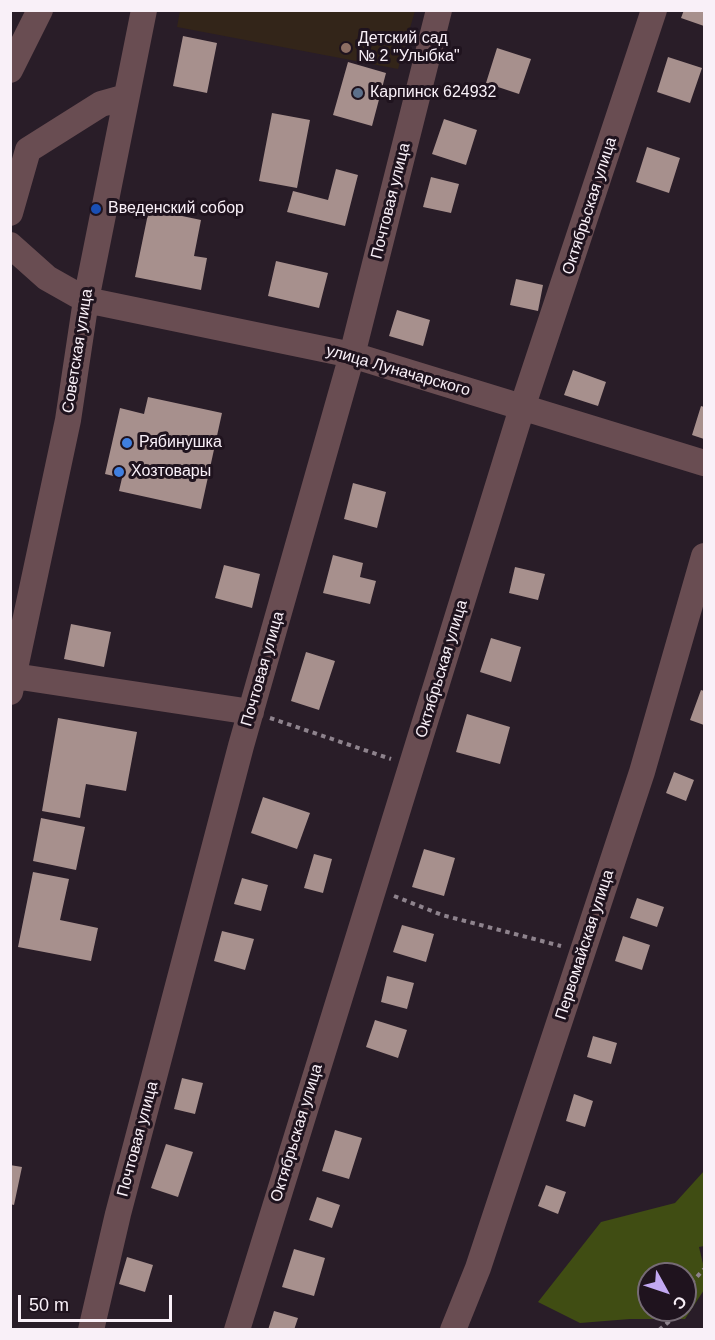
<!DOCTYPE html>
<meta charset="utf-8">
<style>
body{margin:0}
#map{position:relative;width:715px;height:1340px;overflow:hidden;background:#291d28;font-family:Helvetica,sans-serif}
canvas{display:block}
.frame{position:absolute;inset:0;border:12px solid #f9f0f8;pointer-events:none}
.north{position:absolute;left:637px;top:1262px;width:60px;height:60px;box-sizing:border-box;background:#1f131e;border:2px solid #766b75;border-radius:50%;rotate:130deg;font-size:16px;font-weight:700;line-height:24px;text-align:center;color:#f9f0f8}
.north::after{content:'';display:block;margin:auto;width:21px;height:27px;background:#c2a8f2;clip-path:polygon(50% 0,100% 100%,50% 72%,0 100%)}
.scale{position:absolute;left:18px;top:1295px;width:154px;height:27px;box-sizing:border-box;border:3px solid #f9f0f8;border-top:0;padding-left:8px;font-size:18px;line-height:21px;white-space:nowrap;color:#f9f0f8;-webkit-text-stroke:4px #1f131e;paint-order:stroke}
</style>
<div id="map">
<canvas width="715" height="1340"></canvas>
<div class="frame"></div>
<div class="north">С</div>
<div class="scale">50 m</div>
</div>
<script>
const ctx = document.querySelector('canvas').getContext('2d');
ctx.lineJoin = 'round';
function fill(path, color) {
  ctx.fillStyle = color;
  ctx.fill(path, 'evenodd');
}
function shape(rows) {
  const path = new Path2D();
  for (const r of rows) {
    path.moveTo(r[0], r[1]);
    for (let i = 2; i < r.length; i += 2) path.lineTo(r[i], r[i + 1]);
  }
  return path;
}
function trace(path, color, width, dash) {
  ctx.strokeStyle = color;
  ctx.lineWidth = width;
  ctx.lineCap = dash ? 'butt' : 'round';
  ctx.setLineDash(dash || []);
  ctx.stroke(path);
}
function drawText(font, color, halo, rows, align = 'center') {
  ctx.font = font + ' Helvetica,sans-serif';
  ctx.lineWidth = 6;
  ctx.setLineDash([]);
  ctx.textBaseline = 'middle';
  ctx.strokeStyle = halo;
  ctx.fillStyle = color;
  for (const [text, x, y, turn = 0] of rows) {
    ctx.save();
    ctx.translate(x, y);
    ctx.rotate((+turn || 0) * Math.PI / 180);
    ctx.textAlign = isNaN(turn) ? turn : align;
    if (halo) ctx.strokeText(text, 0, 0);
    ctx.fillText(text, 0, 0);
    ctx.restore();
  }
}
fill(shape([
 [180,11,180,10,415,11,398,69,177,27]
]), '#332519');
fill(shape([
 [704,1171,704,1246,699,1247,704,1268,704,1290,685,1319,630,1319,580,1323,538,1302,601,1222,675,1203],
 [649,1274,685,1274,685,1310,649,1310]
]), '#404d13');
fill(shape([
 [684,10,704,10,704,26,681,18],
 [183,36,217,43,207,93,173,86],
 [497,48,531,59,519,94,486,83],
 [668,57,702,68,690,103,657,92],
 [348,62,386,73,372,126,333,115],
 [272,113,310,120,297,188,259,181],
 [444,119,477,130,466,165,432,154],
 [647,147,680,158,669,193,636,182],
 [336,169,358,175,345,226,287,212,293,191,328,200],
 [431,177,459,184,451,213,423,207],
 [149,209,201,220,194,256,207,258,201,290,135,277],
 [276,261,328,273,319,308,268,296],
 [516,279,543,285,538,311,510,305],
 [397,310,430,320,423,346,389,336],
 [573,370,606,382,598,406,564,395],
 [148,397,222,413,201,509,119,491,122,478,105,474,120,408,144,414],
 [701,406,704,407,704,439,692,435],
 [353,483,386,492,377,528,344,519],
 [333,555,363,563,360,577,376,581,370,604,323,593],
 [224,565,260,574,252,608,215,598],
 [515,567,545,574,538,600,509,593],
 [71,624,111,632,104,667,64,659],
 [491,638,521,647,511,682,480,672],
 [306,652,335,661,319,710,291,701],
 [701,690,704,691,704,725,690,720],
 [467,714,510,727,500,764,456,752],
 [58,718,137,732,126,791,86,784,80,818,42,811],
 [674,772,694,780,686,801,666,793],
 [263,797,310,813,297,849,251,833],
 [41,818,85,827,76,870,33,861],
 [424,849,455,858,444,896,412,887],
 [314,854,332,859,323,893,304,888],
 [33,872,69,879,60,920,98,928,91,961,18,947],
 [242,878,268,885,261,911,234,904],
 [637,898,664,907,657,927,630,918],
 [402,925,434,934,426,962,393,952],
 [222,931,254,939,245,970,214,961],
 [623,936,650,945,642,970,615,961],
 [387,976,414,983,407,1009,381,1002],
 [375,1020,407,1030,398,1058,366,1047],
 [593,1036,617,1043,611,1064,587,1057],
 [182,1078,203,1083,195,1114,174,1109],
 [574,1094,593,1101,585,1127,566,1121],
 [335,1130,362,1138,349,1179,322,1171],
 [166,1144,193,1152,178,1197,151,1188],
 [10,1165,22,1167,14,1205,10,1204],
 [546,1185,566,1192,558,1214,538,1206],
 [317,1197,340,1205,332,1228,309,1220],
 [294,1249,325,1258,314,1296,282,1287],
 [127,1257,153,1265,145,1292,119,1284],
 [274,1311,298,1318,294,1330,268,1330]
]), '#a7908d');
trace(shape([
 [270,718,391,759],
 [394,896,442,915,561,946],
 [685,1290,704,1269],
 [659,1330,672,1319,676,1310]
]), '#8e838d', 4, [4.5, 4.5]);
trace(shape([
 [10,70,40,10],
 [10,213,28,150,101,104,126,97],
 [10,245,47,278,86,300,352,355,704,463],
 [14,676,251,712],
 [10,692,68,420,86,300,144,10],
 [91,1330,118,1214,241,746,352,355,439,10],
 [237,1330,522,408,654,10],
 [453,1330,478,1268,642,772,704,556]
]), '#694d52', 26);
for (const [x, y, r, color] of [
 [346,48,6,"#8d6e63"],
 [358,93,6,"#5c6f8a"],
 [96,209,6,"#1a4fb4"],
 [127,443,6,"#3f7fe0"],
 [119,472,6,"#3f7fe0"]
]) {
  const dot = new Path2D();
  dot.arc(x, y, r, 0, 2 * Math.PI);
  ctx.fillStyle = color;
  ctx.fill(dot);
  trace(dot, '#1f131e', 2);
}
drawText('16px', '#f9f0f8', '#1f131e', [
 ["Детский сад",358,39],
 ["№ 2 \"Улыбка\"",358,57],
 ["Карпинск 624932",370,93],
 ["Введенский собор",108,209],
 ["Рябинушка",139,443],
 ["Хозтовары",131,472]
], 'left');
drawText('16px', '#f9f0f8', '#1f131e', [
 ["Почтовая улица",391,201,-76],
 ["Октябрьская улица",590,206,-72],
 ["Советская улица",78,351,-81],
 ["улица Луначарского",398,371,16],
 ["Почтовая улица",263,669,-74],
 ["Октябрьская улица",442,669,-73],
 ["Первомайская улица",585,945,-72],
 ["Октябрьская улица",297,1133,-73],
 ["Почтовая улица",138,1139,-75]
]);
</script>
